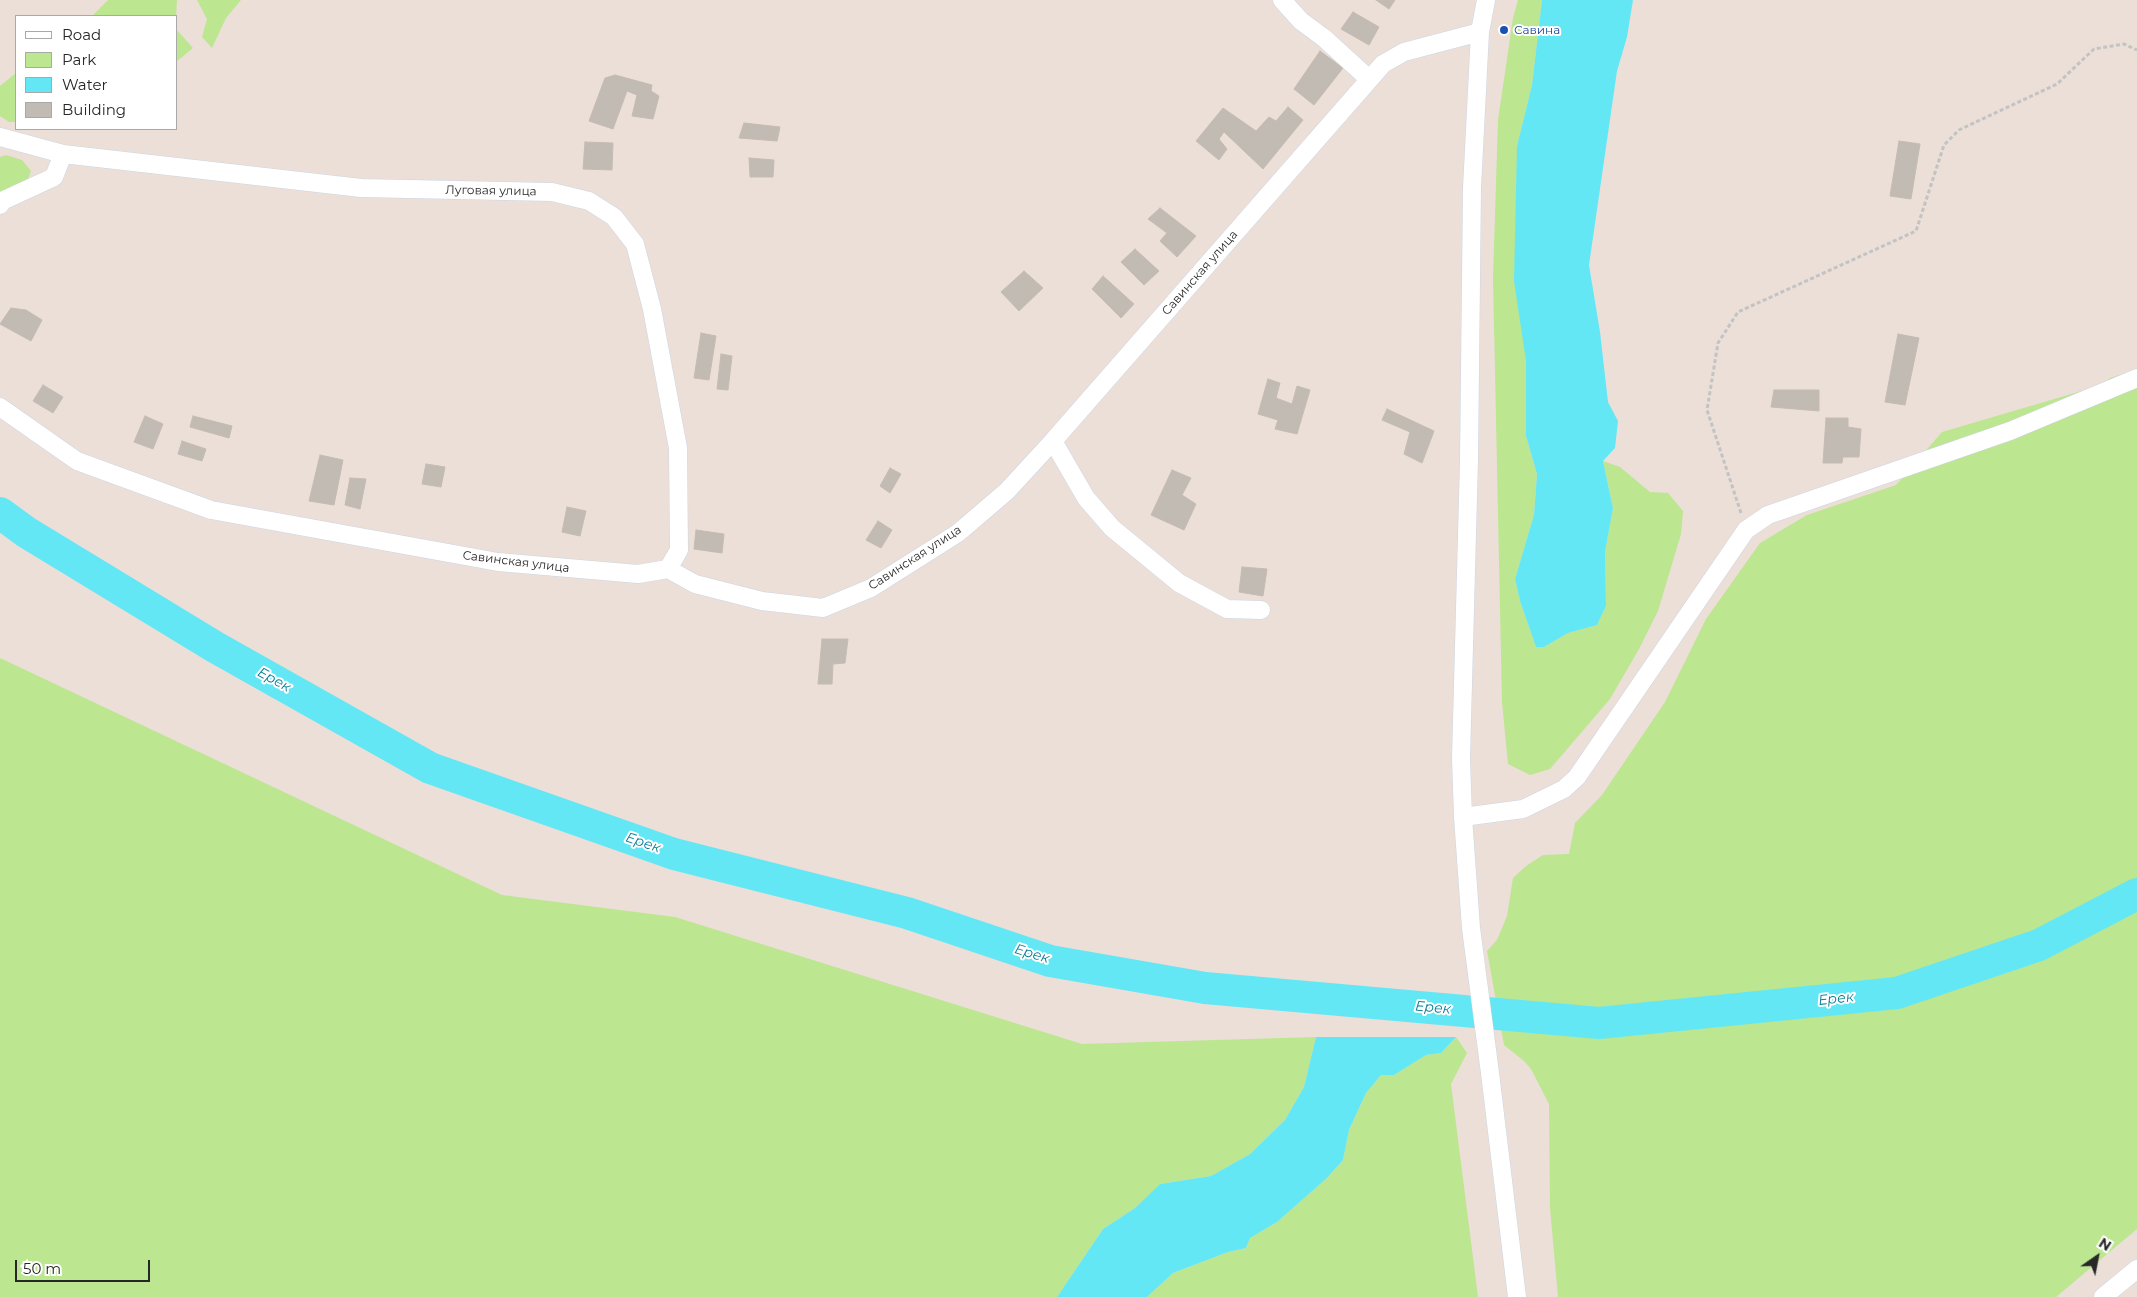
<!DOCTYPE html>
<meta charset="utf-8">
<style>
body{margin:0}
#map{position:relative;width:2137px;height:1297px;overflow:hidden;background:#ebdfd8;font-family:Montserrat,sans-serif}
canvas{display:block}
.legend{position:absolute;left:15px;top:15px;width:162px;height:115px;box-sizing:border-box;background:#fff;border:1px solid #a9a9a9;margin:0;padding:6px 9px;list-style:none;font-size:15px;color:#272727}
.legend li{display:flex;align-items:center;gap:10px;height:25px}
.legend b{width:25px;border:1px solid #a9a9a9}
.north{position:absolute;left:2072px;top:1232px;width:50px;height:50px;-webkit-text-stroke:4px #fff;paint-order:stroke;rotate:33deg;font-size:14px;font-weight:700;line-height:20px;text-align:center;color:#272727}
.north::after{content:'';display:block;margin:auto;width:18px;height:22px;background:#272727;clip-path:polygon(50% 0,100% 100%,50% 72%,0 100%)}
.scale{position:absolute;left:15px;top:1260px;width:135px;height:22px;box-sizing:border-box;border:2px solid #272727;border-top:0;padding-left:6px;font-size:15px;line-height:18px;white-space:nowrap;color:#272727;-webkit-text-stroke:4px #fff;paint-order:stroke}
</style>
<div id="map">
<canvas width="2137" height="1297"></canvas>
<ul class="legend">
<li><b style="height:6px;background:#fff"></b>Road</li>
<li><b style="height:14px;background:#bce690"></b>Park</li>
<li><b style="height:14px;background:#64e7f4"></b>Water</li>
<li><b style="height:14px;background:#c2bbb4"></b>Building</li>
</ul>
<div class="north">N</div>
<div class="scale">50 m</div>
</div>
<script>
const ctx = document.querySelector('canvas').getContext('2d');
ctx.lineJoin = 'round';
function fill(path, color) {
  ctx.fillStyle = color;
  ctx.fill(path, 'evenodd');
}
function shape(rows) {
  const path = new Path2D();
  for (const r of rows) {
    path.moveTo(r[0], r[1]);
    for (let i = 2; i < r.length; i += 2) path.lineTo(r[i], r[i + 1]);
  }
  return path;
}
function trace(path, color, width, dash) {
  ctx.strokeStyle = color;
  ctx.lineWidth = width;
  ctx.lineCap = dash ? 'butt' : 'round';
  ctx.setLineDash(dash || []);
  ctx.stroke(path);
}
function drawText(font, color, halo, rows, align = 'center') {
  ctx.font = font + ' Montserrat,sans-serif';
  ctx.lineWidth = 4;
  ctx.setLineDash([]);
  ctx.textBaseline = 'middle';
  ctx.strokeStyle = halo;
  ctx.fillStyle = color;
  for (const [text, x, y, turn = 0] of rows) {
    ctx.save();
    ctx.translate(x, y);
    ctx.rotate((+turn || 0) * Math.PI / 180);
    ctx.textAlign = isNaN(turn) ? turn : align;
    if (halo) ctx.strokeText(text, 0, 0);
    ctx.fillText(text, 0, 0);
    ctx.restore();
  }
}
fill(shape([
 [108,0,177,0,176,17,92,16],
 [197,0,241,0,226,18,212,48,202,37,207,19],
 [1518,0,1542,0,1532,85,1517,146,1526,361,1526,436,1537,474,1534,515,1515,579,1520,601,1536,647,1544,647,1568,633,1597,625,1606,606,1605,552,1613,508,1603,461,1620,467,1650,492,1668,493,1683,511,1681,534,1658,611,1639,649,1610,699,1550,769,1530,775,1508,764,1502,702,1493,278,1498,120,1513,18],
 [176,29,193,48,176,62],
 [16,73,16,122,9,122,0,116,0,86],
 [6,155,22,160,31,171,26,185,0,199,0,157],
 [2137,369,2137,1229,2056,1297,1558,1297,1550,1208,1549,1104,1531,1069,1524,1061,1504,1045,1487,951,1497,940,1507,916,1513,878,1526,866,1543,855,1569,854,1575,823,1602,795,1665,702,1706,619,1760,543,1807,515,1896,485,1942,432,2102,385,2110,378],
 [0,658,502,895,675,917,1082,1044,1316,1037,1304,1087,1285,1120,1250,1154,1211,1176,1160,1184,1135,1208,1103,1229,1057,1297,0,1297],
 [1456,1037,1467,1053,1451,1084,1478,1297,1147,1297,1173,1273,1228,1252,1246,1248,1250,1238,1277,1222,1327,1178,1343,1160,1349,1130,1366,1093,1381,1075,1394,1075,1426,1055,1441,1053]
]), '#bce690');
fill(shape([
 [1542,0,1633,0,1627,37,1617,71,1589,265,1600,332,1608,402,1618,421,1615,448,1603,461,1613,508,1605,552,1606,606,1597,625,1568,633,1544,647,1536,647,1520,601,1515,579,1534,515,1537,474,1526,436,1526,361,1514,281,1517,146,1532,85],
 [1316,1037,1456,1037,1441,1053,1426,1055,1394,1075,1381,1075,1366,1093,1349,1130,1343,1160,1327,1178,1277,1222,1250,1238,1246,1248,1228,1252,1173,1273,1147,1297,1057,1297,1103,1229,1135,1208,1160,1184,1211,1176,1250,1154,1285,1120,1304,1087]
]), '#64e7f4');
trace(shape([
 [0,513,26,532,215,647,430,768,674,854,907,913,1050,961,1205,988,1599,1023,1897,993,2039,945,2137,894]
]), '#64e7f4', 32);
const building = shape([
 [1376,0,1395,0,1389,9,1376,0],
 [1353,12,1379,27,1369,45,1341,29,1353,12],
 [1320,51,1343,68,1314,105,1294,89,1320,51],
 [615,75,652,85,651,91,659,96,653,119,632,116,637,95,627,91,613,129,589,121,605,78,615,75],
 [1288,107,1303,120,1263,169,1224,132,1219,139,1227,149,1219,160,1196,141,1223,108,1256,131,1269,117,1276,121,1288,107],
 [744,123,780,127,777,141,739,138,744,123],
 [1899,141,1920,144,1911,199,1890,196,1899,141],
 [585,142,613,143,612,170,583,169,585,142],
 [749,158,774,160,773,177,750,177,749,158],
 [1160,208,1196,236,1177,257,1160,241,1167,233,1148,219,1160,208],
 [1135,249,1159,271,1144,285,1121,262,1135,249],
 [1024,271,1043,288,1019,311,1001,292,1024,271],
 [1103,276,1134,304,1121,318,1092,289,1103,276],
 [11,308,26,310,42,320,31,341,0,324,11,308],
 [701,333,716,336,709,380,694,378,701,333],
 [1898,334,1919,338,1905,405,1885,402,1898,334],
 [721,354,732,356,728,390,717,389,721,354],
 [1268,379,1280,383,1276,398,1292,404,1297,386,1310,390,1297,434,1275,429,1278,420,1258,414,1268,379],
 [43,385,63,397,53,413,33,401,43,385],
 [1774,390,1819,390,1819,411,1771,407,1774,390],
 [1387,409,1434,431,1422,463,1404,454,1410,432,1382,420,1387,409],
 [145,416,163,424,153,449,134,442,145,416],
 [193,416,232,426,229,438,190,427,193,416],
 [1826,418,1848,418,1848,427,1861,429,1859,457,1843,457,1842,463,1823,463,1826,418],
 [182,441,206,449,202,461,178,454,182,441],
 [320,455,343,460,334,505,309,501,320,455],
 [426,464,445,467,441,487,422,484,426,464],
 [890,468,901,474,890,493,880,486,890,468],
 [1172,470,1191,478,1182,495,1196,504,1184,530,1151,515,1172,470],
 [350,478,366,479,360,509,345,505,350,478],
 [567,507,586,511,580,536,562,532,567,507],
 [878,521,892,530,881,548,866,540,878,521],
 [696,530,724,534,722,553,694,549,696,530],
 [1242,567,1267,569,1263,596,1239,592,1242,567],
 [822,639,848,639,845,663,833,664,832,684,818,684,822,639]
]);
fill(building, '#c2bbb4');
trace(building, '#c6bbb2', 1);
const minor = shape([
 [1282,0,1301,21,1324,38,1369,79],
 [1486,0,1480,32,1472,188,1469,460,1461,758,1463,817,1471,928,1490,1073,1517,1297],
 [0,137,63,154,361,188,552,192,589,201,614,217,635,244,652,309,678,448,679,550,668,569],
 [0,205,2,201,54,177,63,154],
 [0,407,77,461,211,510,498,562,638,574,668,569,695,584,762,601,823,608,871,588,958,533,1007,491,1053,441,1383,64,1404,52,1480,32],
 [1053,441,1086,498,1112,528,1179,583,1227,609,1261,610],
 [1463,817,1523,809,1564,789,1577,777,1746,530,1768,515,2010,431,2137,378],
 [2103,1297,2137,1269]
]);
trace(minor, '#cdd5e2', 19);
trace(shape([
 [1741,513,1707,410,1718,343,1738,312,1916,231,1944,145,1959,130,2057,84,2094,49,2124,44,2137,50]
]), '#c3c3c3', 3, [4, 2.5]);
trace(minor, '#fff', 18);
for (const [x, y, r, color] of [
 [1504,30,5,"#1a4fb4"]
]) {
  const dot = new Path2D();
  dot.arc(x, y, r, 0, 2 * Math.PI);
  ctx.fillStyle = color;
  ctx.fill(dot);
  trace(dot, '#fff', 2);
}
drawText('12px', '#164399', '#fff', [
 ["Савина",1514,30]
], 'left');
drawText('12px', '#272727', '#fff', [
 ["Луговая улица",491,191,1],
 ["Савинская улица",1200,273,-49],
 ["Савинская улица",915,558,-33],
 ["Савинская улица",516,562,7]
]);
drawText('italic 14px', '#077d96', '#fff', [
 ["Ерек",274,680,29],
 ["Ерек",643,843,19],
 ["Ерек",1032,954,17],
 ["Ерек",1836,999,-6],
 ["Ерек",1433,1008,5]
]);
</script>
